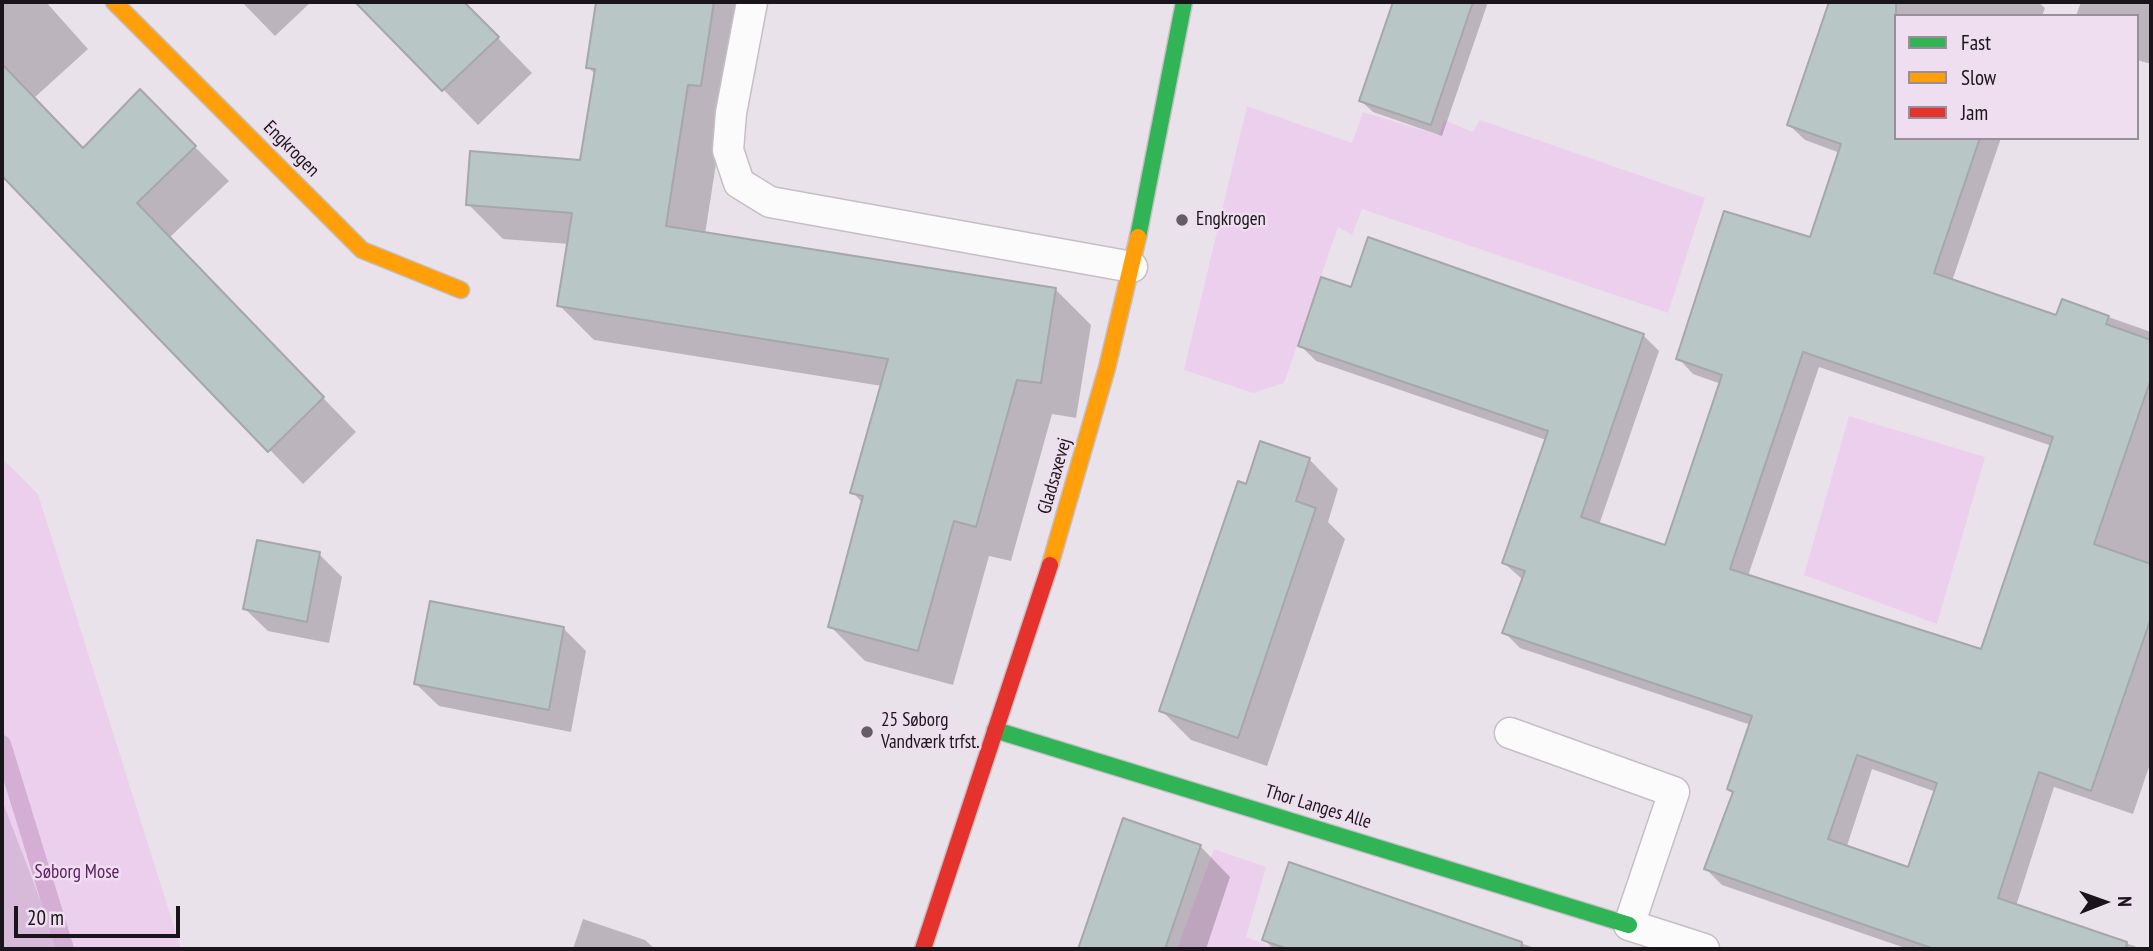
<!DOCTYPE html>
<meta charset="utf-8">
<style>
body{margin:0}
#map{position:relative;width:2153px;height:951px;overflow:hidden;background:#eae2eb;font-family:"PT Sans Narrow",sans-serif}
canvas{display:block}
.frame{position:absolute;inset:0;border:4px solid #1a151a;pointer-events:none}
.legend{position:absolute;left:1894px;top:14px;width:245px;height:126px;box-sizing:border-box;background:#eedeef;border:2px solid #998e9a;margin:0;padding:9px 12px;list-style:none;font-size:21px;color:#1a151a}
.legend li{display:flex;align-items:center;gap:14px;height:35px}
.legend b{width:35px;border:2px solid #998e9a}
.north{position:absolute;left:2069px;top:867px;width:70px;height:70px;-webkit-text-stroke:5px #eedeef;paint-order:stroke;rotate:89deg;font-size:19px;font-weight:700;line-height:28px;text-align:center;color:#1a151a}
.north::after{content:'';display:block;margin:auto;width:24px;height:32px;background:#1a151a;clip-path:polygon(50% 0,100% 100%,50% 72%,0 100%)}
.scale{position:absolute;left:14px;top:906px;width:166px;height:32px;box-sizing:border-box;border:4px solid #1a151a;border-top:0;padding-left:9px;font-size:21px;line-height:24px;white-space:nowrap;color:#1a151a;-webkit-text-stroke:5px #eedeef;paint-order:stroke}
</style>
<div id="map">
<canvas width="2153" height="951"></canvas>
<div class="frame"></div>
<ul class="legend">
<li><b style="height:9px;background:#30b455"></b>Fast</li>
<li><b style="height:9px;background:#ff9f0a"></b>Slow</li>
<li><b style="height:9px;background:#e5322d"></b>Jam</li>
</ul>
<div class="north">N</div>
<div class="scale">20 m</div>
</div>
<script>
const ctx = document.querySelector('canvas').getContext('2d');
ctx.lineJoin = 'round';
function fill(path, color) {
  ctx.fillStyle = color;
  ctx.fill(path, 'evenodd');
}
function shape(rows) {
  const path = new Path2D();
  for (const r of rows) {
    path.moveTo(r[0], r[1]);
    for (let i = 2; i < r.length; i += 2) path.lineTo(r[i], r[i + 1]);
  }
  return path;
}
function trace(path, color, width, dash) {
  ctx.strokeStyle = color;
  ctx.lineWidth = width;
  ctx.lineCap = dash ? 'butt' : 'round';
  ctx.setLineDash(dash || []);
  ctx.stroke(path);
}
function drawText(font, color, halo, rows, align = 'center') {
  ctx.font = font + ' "PT Sans Narrow",sans-serif';
  ctx.lineWidth = 5;
  ctx.setLineDash([]);
  ctx.textBaseline = 'middle';
  ctx.strokeStyle = halo;
  ctx.fillStyle = color;
  for (const [text, x, y, turn = 0] of rows) {
    ctx.save();
    ctx.translate(x, y);
    ctx.rotate((+turn || 0) * Math.PI / 180);
    ctx.textAlign = isNaN(turn) ? turn : align;
    if (halo) ctx.strokeText(text, 0, 0);
    ctx.fillText(text, 0, 0);
    ctx.restore();
  }
}
fill(shape([
 [1247,106,1352,143,1363,112,1439,135,1444,120,1473,132,1480,120,1705,198,1668,313,1362,209,1352,235,1338,227,1284,383,1253,393,1184,370],
 [1849,416,1985,457,1937,624,1804,575],
 [2,458,38,494,181,949,2,949],
 [1214,849,1266,867,1246,937,1279,949,1177,949]
]), '#eccfed');
fill(shape([
 [2,800,59,949,2,949]
]), '#d7b9d9');
fill(shape([
 [2,2,46,2,88,49,34,98,84,150,140,92,229,181,169,238,356,432,303,484,2,173],
 [242,2,311,2,275,36],
 [358,2,463,2,532,73,478,125],
 [598,2,755,2,723,119,705,234,1056,290,1091,325,1076,418,1052,414,1011,561,989,556,953,685,865,661,830,626,863,503,852,492,882,386,594,340,559,305,569,244,503,239,468,204,582,162,596,75,588,67],
 [1395,2,1488,2,1442,136,1373,112,1361,101],
 [1831,2,2038,2,2045,8,2042,16,1896,16,1896,138,2001,138,1952,281,2057,317,2063,301,2151,332,2151,761,2133,814,2054,787,2016,906,2143,949,1908,949,1722,885,1706,869,1734,794,1729,789,1751,725,1520,648,1504,632,1523,580,1504,563,1546,440,1316,361,1300,345,1352,289,1643,335,1659,351,1599,525,1666,548,1721,384,1693,374,1678,358,1811,239,1840,153,1805,140,1789,125],
 [1819,367,2052,446,1982,651,1748,576],
 [1872,769,1936,792,1909,869,1847,846],
 [2081,2,2151,2,2151,64,2137,60,2137,16,2076,16],
 [1309,459,1338,489,1328,522,1345,539,1267,766,1191,740,1161,710,1247,486],
 [319,554,342,577,329,643,268,631,245,609],
 [564,629,586,651,571,732,439,706,416,684],
 [1124,821,1200,846,1230,877,1206,949,1080,949],
 [1290,864,1538,949,1274,949,1264,940],
 [583,919,645,940,655,949,573,949]
]), '#0003');
trace(shape([
 [2,744,65,949]
]), '#d4aed5', 18);
const building = shape([
 [355,2,464,2,499,37,442,91,355,2],
 [596,2,714,2,701,86,688,85,666,226,1056,288,1041,383,1017,380,976,527,954,521,918,651,828,627,863,496,850,493,888,359,557,306,572,213,466,205,470,151,580,160,595,69,586,68,596,2],
 [1393,2,1473,2,1431,125,1359,101,1393,2],
 [1829,2,1896,2,1896,138,1980,138,1934,273,2056,315,2062,299,2109,316,2106,324,2151,340,2151,379,2094,544,2151,564,2151,618,2091,791,2039,772,1998,898,2127,942,2126,949,1934,949,1704,869,1733,792,1727,789,1752,716,1502,633,1525,571,1502,563,1548,431,1298,346,1321,277,1351,287,1368,237,1644,334,1581,517,1665,545,1722,375,1676,359,1724,211,1810,237,1841,144,1787,125,1829,2],
 [1803,352,2053,437,1981,649,1730,569,1803,352],
 [1857,755,1937,783,1908,867,1828,839,1857,755],
 [2,64,83,148,140,89,196,146,137,203,324,397,268,452,2,176,2,64],
 [1260,441,1310,458,1296,501,1316,508,1238,738,1159,711,1238,481,1246,484,1260,441],
 [257,540,320,552,307,622,243,609,257,540],
 [430,601,564,627,549,710,414,684,430,601],
 [1123,818,1201,845,1165,949,1078,949,1123,818],
 [1289,862,1522,942,1521,949,1288,949,1262,940,1289,862]
]);
fill(building, '#b8c6c6');
trace(building, '#a5a7a9', 2);
const lane = shape([
 [752,2,731,113,728,150,739,183,770,202,1132,267],
 [1510,733,1674,792,1629,925,1704,949]
]);
const fast = shape([
 [1138,237,1184,2],
 [995,730,1629,925]
]);
const slow = shape([
 [114,2,362,250,461,290],
 [1050,565,1107,368,1138,237]
]);
const jam = shape([
 [923,949,1050,565]
]);
trace(lane, '#c5bfc5', 33);
trace(fast, '#c5bfc5', 19);
trace(slow, '#c5bfc5', 19);
trace(jam, '#c5bfc5', 19);
trace(lane, '#fcfbfc', 30);
trace(fast, '#30b455', 16);
trace(slow, '#ff9f0a', 16);
trace(jam, '#e5322d', 16);
for (const [x, y, r, color] of [
 [1182,220,7,"#635d63"],
 [867,732,7,"#635d63"]
]) {
  const dot = new Path2D();
  dot.arc(x, y, r, 0, 2 * Math.PI);
  ctx.fillStyle = color;
  ctx.fill(dot);
  trace(dot, '#eedeef', 2.5);
}
drawText('19px', '#1a151a', '#eedeef', [
 ["Engkrogen",291,149,45],
 ["Gladsaxevej",1055,476,-74],
 ["Thor Langes Alle",1318,807,17]
]);
drawText('19px', '#1a151a', '#eedeef', [
 ["Engkrogen",1196,220],
 ["25 Søborg",881,721],
 ["Vandværk trfst.",881,743]
], 'left');
drawText('19px', '#5c2161', '#eedeef', [
 ["Søborg Mose",77,873]
]);
</script>
